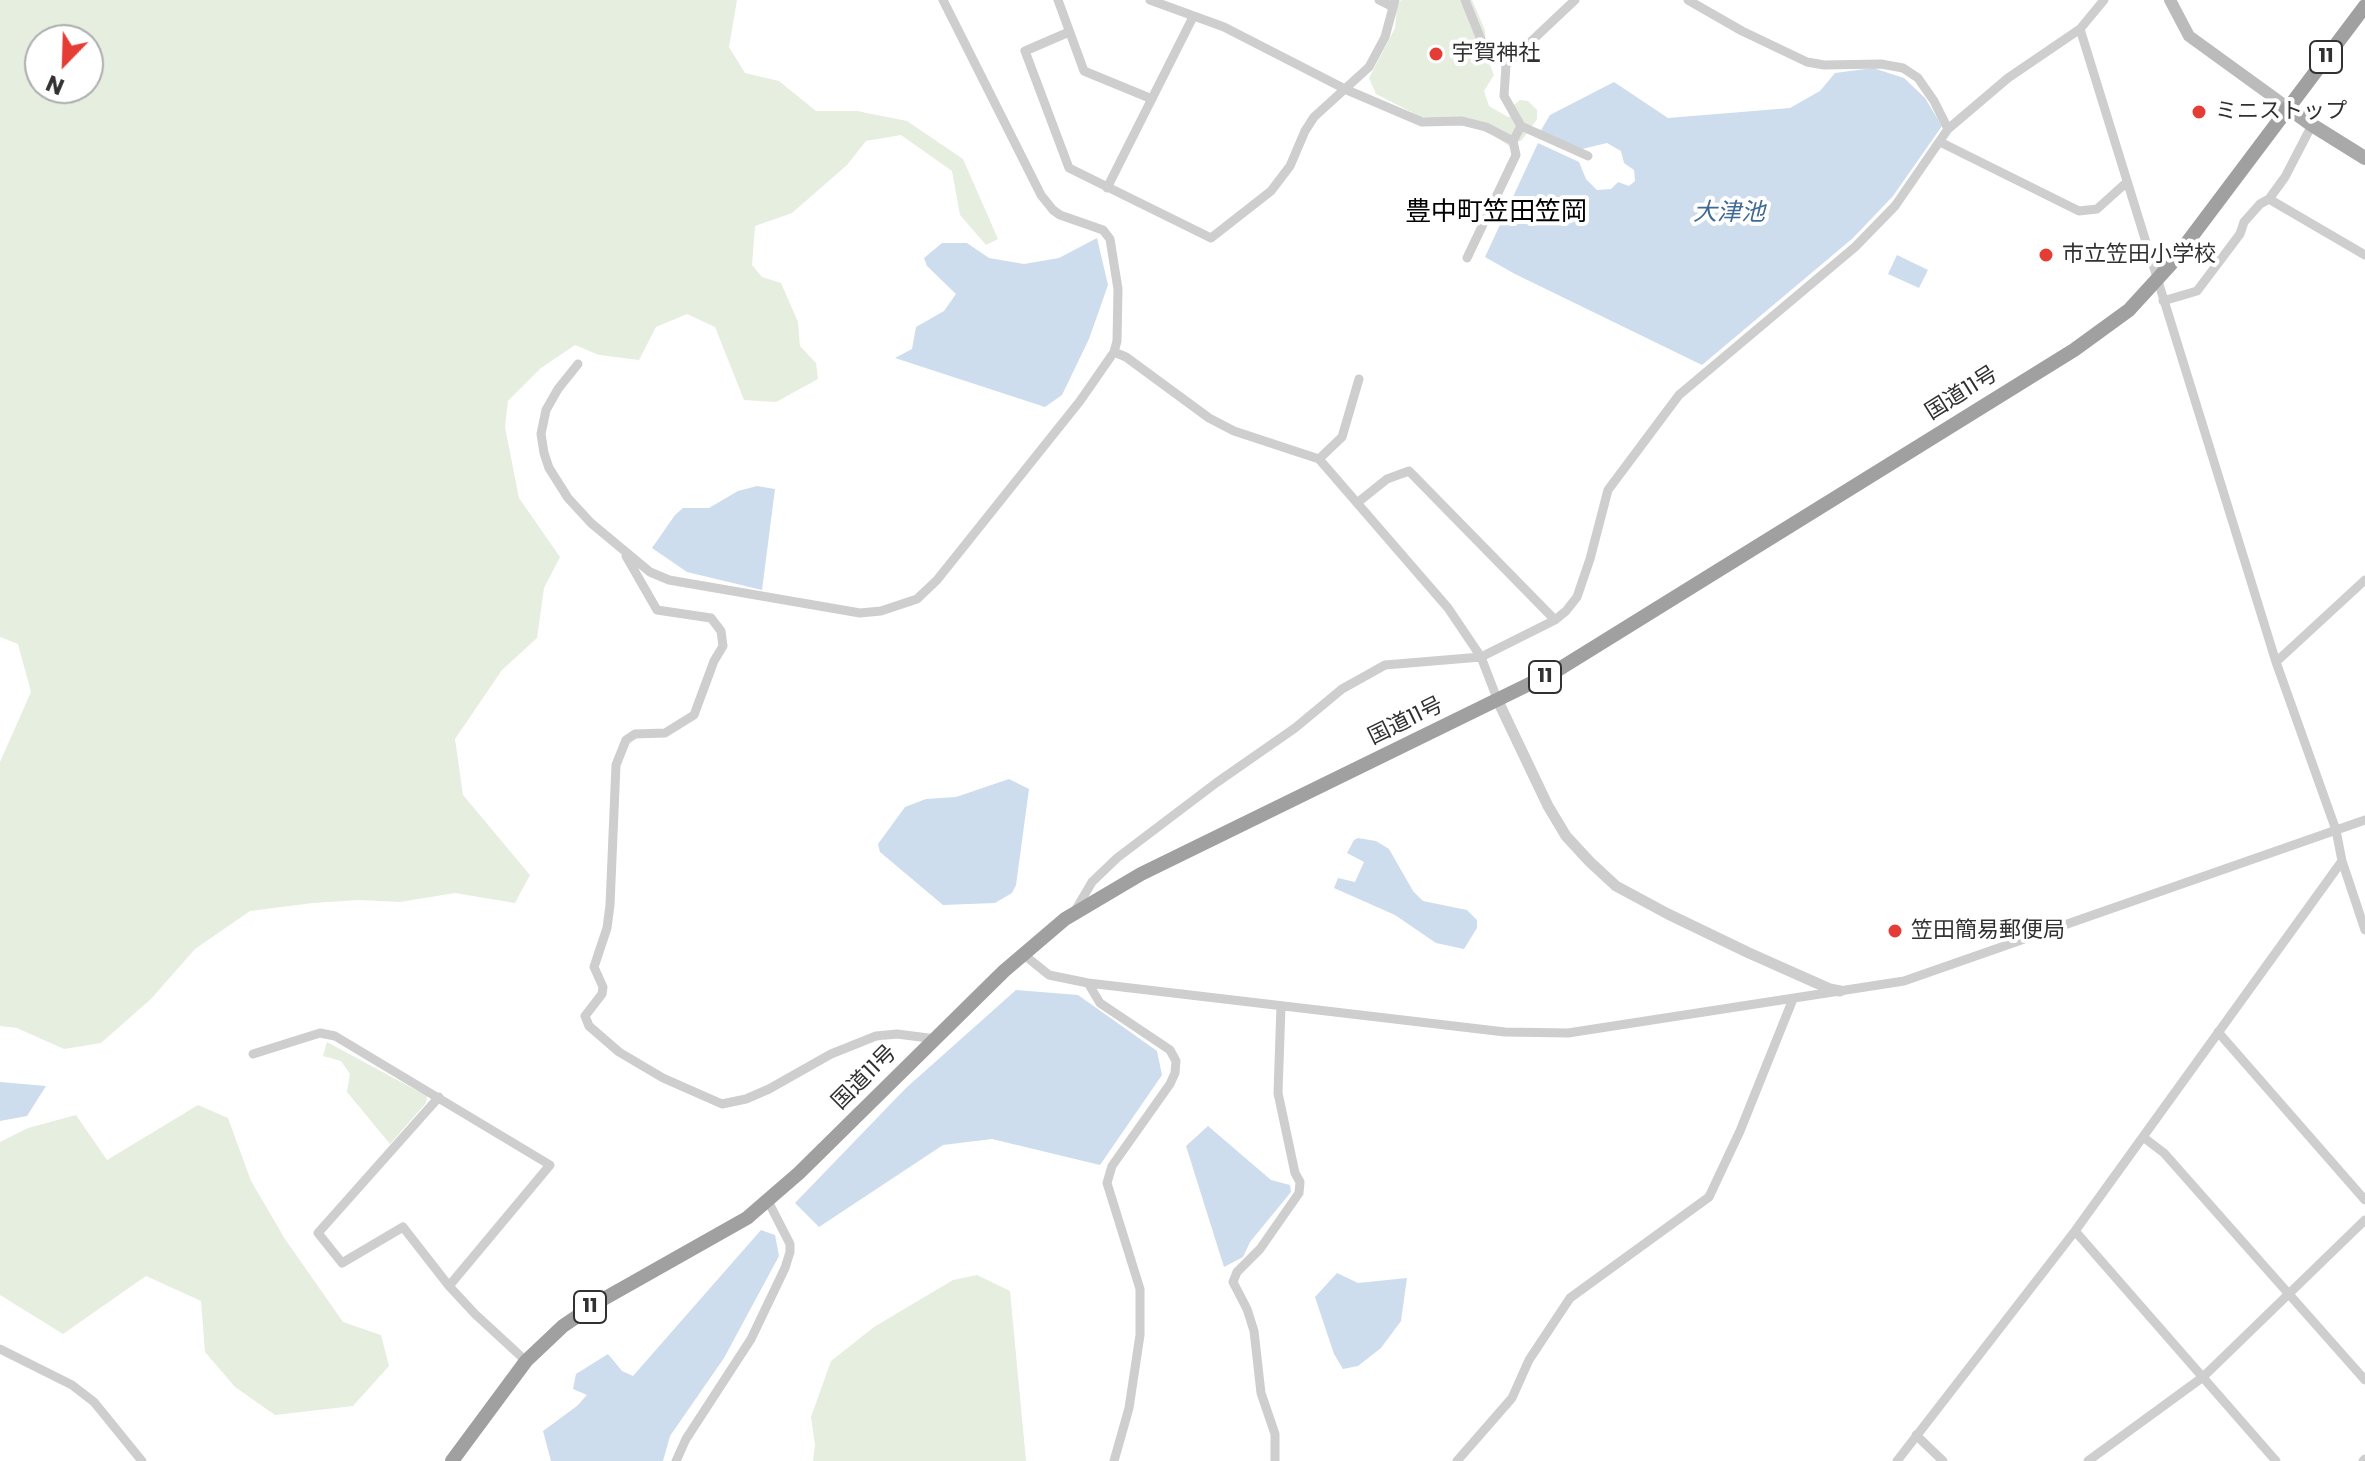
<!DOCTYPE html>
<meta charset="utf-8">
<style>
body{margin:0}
#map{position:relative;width:2365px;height:1461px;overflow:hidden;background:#fff;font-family:Poppins,sans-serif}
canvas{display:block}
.north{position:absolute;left:24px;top:24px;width:80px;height:80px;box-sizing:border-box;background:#fff;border:2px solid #adadad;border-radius:50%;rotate:203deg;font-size:22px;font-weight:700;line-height:32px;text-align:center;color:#313131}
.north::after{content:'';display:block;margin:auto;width:28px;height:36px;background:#e63c36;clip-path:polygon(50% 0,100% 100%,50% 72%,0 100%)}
</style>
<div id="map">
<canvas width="2365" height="1461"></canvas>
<div class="north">N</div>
</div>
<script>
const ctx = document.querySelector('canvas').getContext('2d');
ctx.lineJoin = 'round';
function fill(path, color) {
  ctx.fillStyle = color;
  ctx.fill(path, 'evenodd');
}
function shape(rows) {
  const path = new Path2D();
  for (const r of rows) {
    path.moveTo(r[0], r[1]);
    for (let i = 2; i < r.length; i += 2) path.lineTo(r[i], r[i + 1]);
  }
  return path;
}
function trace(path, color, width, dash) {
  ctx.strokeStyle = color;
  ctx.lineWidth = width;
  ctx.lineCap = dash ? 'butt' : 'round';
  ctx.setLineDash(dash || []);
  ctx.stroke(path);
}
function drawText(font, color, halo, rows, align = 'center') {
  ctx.font = font + ' Poppins,"Noto Sans JP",sans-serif';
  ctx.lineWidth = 8;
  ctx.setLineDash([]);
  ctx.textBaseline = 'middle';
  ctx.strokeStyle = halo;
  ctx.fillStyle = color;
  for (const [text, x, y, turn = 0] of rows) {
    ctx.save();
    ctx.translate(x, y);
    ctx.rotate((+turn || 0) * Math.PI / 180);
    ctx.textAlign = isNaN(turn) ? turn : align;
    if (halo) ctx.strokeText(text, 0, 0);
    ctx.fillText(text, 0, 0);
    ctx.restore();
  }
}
fill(shape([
 [0,0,737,0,729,47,745,73,779,81,816,111,857,111,907,121,963,159,998,239,986,245,960,215,952,171,901,135,866,141,847,165,792,213,755,226,752,265,762,277,781,283,798,322,800,346,816,363,818,379,776,402,744,400,715,327,687,314,656,327,639,360,599,355,575,345,541,368,508,401,505,427,519,498,560,557,544,588,537,638,502,670,455,739,463,795,530,875,515,903,455,893,400,902,359,900,313,903,250,911,195,949,151,999,101,1043,64,1049,17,1028,0,1026,0,762,31,692,18,644,0,637],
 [40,40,88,40,88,88,40,88],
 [1401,0,1472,0,1485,30,1486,55,1494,75,1484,91,1489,106,1508,117,1512,116,1514,105,1520,100,1528,101,1537,110,1537,119,1522,140,1509,146,1490,133,1440,119,1421,117,1376,94,1369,78,1395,28,1397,6],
 [327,1042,427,1096,426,1103,390,1144,347,1092,350,1074,341,1061,323,1056],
 [198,1105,228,1118,251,1181,285,1239,343,1322,381,1335,389,1366,353,1406,275,1415,235,1387,205,1352,201,1301,146,1276,63,1334,0,1295,0,1142,28,1128,76,1115,107,1160],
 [977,1275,1010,1291,1026,1461,813,1461,815,1445,811,1417,831,1361,874,1327,953,1280]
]), '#e6eee0');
fill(shape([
 [1873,68,1904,78,1925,98,1942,126,1893,196,1853,238,1702,365,1515,274,1485,257,1538,143,1579,162,1586,179,1597,190,1611,189,1618,182,1629,186,1635,181,1634,170,1624,163,1621,151,1607,143,1582,149,1540,132,1550,115,1614,82,1668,118,1790,108,1820,91,1835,73],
 [1097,238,1108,285,1089,339,1062,395,1045,407,895,358,912,349,916,327,944,311,956,294,927,266,924,258,942,243,967,243,989,258,1024,264,1059,258],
 [1897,255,1928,270,1919,288,1888,274],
 [757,486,775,489,762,590,687,572,652,548,675,515,683,508,709,508,738,491],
 [1009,779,1029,789,1016,885,1012,893,995,903,943,905,880,852,878,844,905,807,926,799,956,797],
 [1358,838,1376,841,1389,849,1413,891,1423,901,1467,910,1477,920,1477,928,1464,949,1436,943,1395,915,1334,888,1338,878,1355,882,1364,862,1347,853,1354,840],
 [1016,990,1078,995,1157,1051,1162,1075,1100,1165,992,1139,943,1145,819,1227,795,1203,906,1088],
 [0,1082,46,1086,27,1116,0,1121],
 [1208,1126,1271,1180,1290,1185,1291,1192,1250,1242,1243,1257,1224,1267,1186,1146],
 [761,1230,775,1235,779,1256,724,1358,670,1436,663,1461,551,1461,543,1431,577,1406,587,1395,573,1389,576,1374,608,1354,622,1371,633,1376],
 [1337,1273,1358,1283,1407,1278,1401,1321,1381,1348,1358,1366,1343,1369,1334,1354,1315,1297]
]), '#cddded');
trace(shape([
 [1058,0,1084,71,1152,99],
 [1150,0,1224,27,1347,90,1422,122,1462,121,1486,127,1513,141],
 [1379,0,1393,7],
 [1465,0,1482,42,1506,65],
 [1575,0,1506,65,1504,96,1521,126,1588,156],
 [1688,0,1742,31,1807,62,1824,65,1881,64,1903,68,1918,78,1934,101,1948,129],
 [2080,29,2276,662,2336,830,2342,861,2365,930],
 [1069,32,1025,51,1069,168,1211,238,1271,191,1290,166,1305,131,1314,117,1369,67,1385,37,1395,0],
 [1940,142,2079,211,2097,209,2127,182],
 [1107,188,1193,17],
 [2269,199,2365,255],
 [1467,258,1516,155,1513,141,1521,126],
 [2163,301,2197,291,2240,234,2244,222,2260,204,2269,199,2285,177,2312,125],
 [1114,352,1126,357,1209,418,1234,431,1319,459,1448,608,1481,657,1498,701],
 [578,364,558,389,546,410,541,434,544,453,549,468,568,498,591,523,650,572,669,580,860,613,881,611,917,599,937,580,1080,401,1114,352,1117,341,1118,289,1110,239,1103,230,1060,215,1053,210,1041,195,943,0],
 [1319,459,1342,437,1359,379],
 [1357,503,1387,479,1409,471,1555,620],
 [626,556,657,610,711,618,721,631,723,646,714,661,694,715,665,733,635,734,626,740,616,765,610,905,607,928,594,967,603,987,602,994,585,1016,589,1026,619,1052,663,1078,722,1104,746,1099,769,1089,831,1054,876,1036,897,1034,936,1039],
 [2276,662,2365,580],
 [1075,911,1092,882,1117,858,1216,783,1295,728,1342,689,1385,665,1481,657,1555,620,1566,611,1577,597,1590,559,1608,490,1679,395,1855,247,1895,206,1948,129,2008,78,2080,29,2104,0],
 [1023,954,1049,975,1088,983,1505,1032,1568,1033,1904,981,2365,820],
 [1088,983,1100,1003,1170,1050,1176,1061,1175,1073,1170,1084,1112,1166,1107,1183,1140,1289,1140,1335,1129,1408,1114,1461],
 [2218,1032,2365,1200],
 [253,1054,320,1033,335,1036,550,1165,449,1286],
 [439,1097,318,1233,342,1263,403,1227,449,1286,475,1314,526,1361],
 [2143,1137,2164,1153,2365,1380],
 [2075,1231,2276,1461],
 [0,1349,72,1385,94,1402,142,1461],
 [1916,1435,1943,1461],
 [676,1461,686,1439,751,1339,785,1268,790,1252,790,1244,768,1201],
 [1275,1461,1275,1434,1261,1393,1254,1331,1247,1309,1233,1282,1237,1272,1260,1249,1299,1193,1300,1182,1295,1173,1278,1093,1281,1006],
 [1457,1461,1512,1398,1529,1360,1570,1298,1709,1197,1740,1131,1793,999],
 [1897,1461,2075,1231,2342,861],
 [2088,1461,2203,1377,2365,1220],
 [2363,1461,2365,1459]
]), '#cecece', 9);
trace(shape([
 [1498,701,1548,806,1566,836,1590,862,1616,886,1668,914,1749,953,1830,989,1840,991]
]), '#cecece', 11);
trace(shape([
 [2170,0,2189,36,2287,107]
]), '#bbb', 12);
trace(shape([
 [2287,107,2312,125,2365,158]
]), '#a9a9a9', 14);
trace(shape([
 [452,1461,526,1361,563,1326,600,1301,747,1218,799,1173,1004,971,1065,919,1141,874,1556,671,2074,350,2129,310,2171,264,2365,6]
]), '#a0a0a0', 14);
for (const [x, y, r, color] of [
 [1436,54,8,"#e63c36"],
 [2199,112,8,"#e63c36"],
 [2046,255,8,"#e63c36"],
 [1895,931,8,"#e63c36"]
]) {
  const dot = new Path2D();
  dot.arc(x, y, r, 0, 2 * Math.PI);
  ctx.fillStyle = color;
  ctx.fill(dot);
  trace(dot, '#fff', 3);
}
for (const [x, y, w] of [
 [2326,57,32],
 [1545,677,32],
 [590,1307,32]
]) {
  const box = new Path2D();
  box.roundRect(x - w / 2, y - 16, w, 32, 6);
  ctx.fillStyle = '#fff';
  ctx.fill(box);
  trace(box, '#313131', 2);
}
drawText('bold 20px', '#313131', null, [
 ["11",2326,57],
 ["11",1545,677],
 ["11",590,1307]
]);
drawText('22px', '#313131', '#fff', [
 ["宇賀神社",1452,54],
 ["ミニストップ",2215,112],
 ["市立笠田小学校",2062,255],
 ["笠田簡易郵便局",1911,931]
], 'left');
drawText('22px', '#313131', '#fff', [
 ["国道11号",1962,394,-32],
 ["国道11号",1406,722,-26],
 ["国道11号",865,1078,-45]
]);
drawText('italic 24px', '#3e6a95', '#fff', [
 ["大津池",1729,214]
]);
drawText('26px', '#000', '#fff', [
 ["豊中町笠田笠岡",1496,213]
]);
</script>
